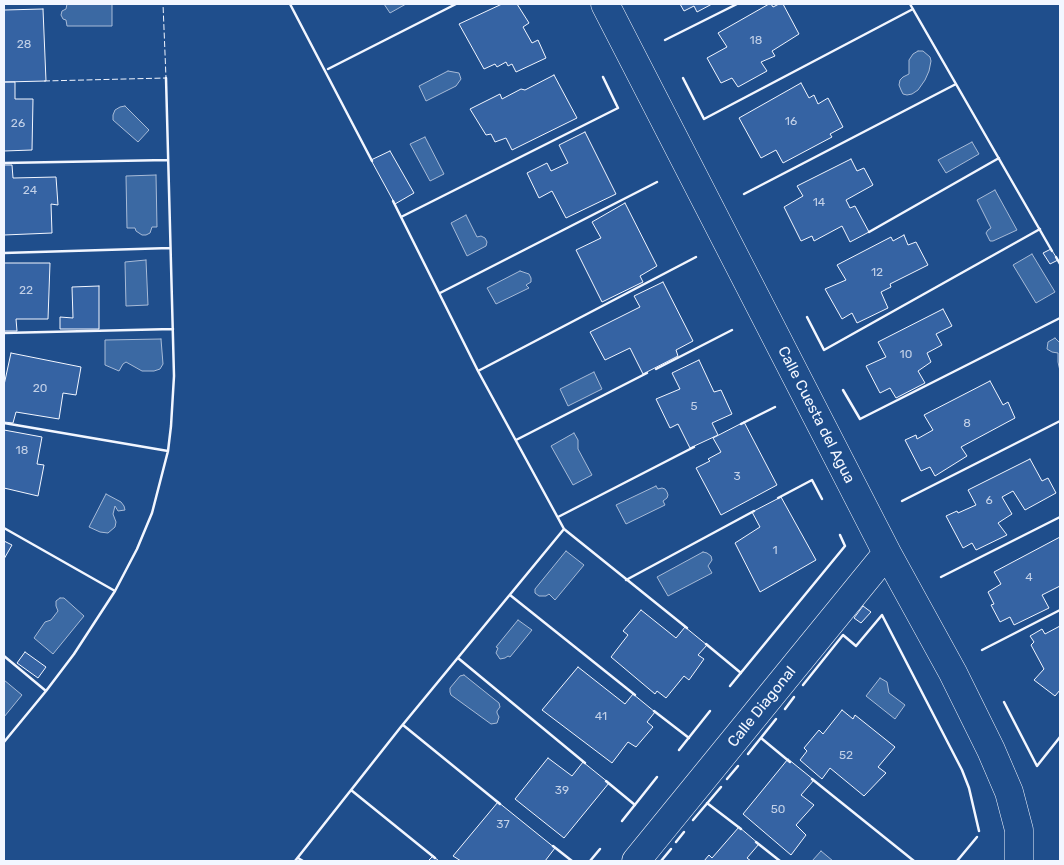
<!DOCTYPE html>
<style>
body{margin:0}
#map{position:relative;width:1064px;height:865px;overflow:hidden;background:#1f4e8c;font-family:Rubik,sans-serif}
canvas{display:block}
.frame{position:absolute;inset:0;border:5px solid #f2f6ff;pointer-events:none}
</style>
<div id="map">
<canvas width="1064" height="865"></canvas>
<div class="frame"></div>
</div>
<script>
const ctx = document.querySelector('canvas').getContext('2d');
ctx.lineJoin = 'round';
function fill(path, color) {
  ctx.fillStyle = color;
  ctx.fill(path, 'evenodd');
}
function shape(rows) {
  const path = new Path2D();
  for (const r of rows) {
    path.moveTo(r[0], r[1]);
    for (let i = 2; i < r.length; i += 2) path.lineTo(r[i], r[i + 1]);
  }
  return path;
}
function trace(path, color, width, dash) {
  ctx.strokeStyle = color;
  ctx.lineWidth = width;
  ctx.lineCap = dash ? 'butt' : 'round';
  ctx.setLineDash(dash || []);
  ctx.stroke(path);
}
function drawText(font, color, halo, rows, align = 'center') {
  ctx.font = font + ' Rubik,sans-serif';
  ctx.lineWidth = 4;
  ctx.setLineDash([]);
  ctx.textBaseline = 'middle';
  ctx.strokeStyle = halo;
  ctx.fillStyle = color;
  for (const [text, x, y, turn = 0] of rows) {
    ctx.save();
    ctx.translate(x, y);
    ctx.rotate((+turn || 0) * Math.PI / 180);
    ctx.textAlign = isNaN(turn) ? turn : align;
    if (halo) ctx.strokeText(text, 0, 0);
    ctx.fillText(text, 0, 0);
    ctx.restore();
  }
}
const water = shape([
 [67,4,112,4,112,26,67,26,66,20,63,19,61,15,62,11,66,9,67,4],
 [384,4,406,4,390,13,384,4],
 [918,51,923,51,930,57,931,61,929,71,925,80,918,90,912,94,907,95,903,94,901,90,899,85,900,80,903,77,909,74,909,60,913,54,918,51],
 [448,71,459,73,461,79,456,86,426,101,419,86,448,71],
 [125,106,149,130,138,142,113,120,113,115,115,110,120,107,125,106],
 [425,137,444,174,430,181,410,144,425,137],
 [972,142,979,154,946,173,938,160,972,142],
 [156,175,157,227,152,227,150,233,146,235,142,235,136,231,135,228,127,228,126,176,156,175],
 [995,190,1017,230,993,241,990,241,986,233,988,230,991,228,977,200,995,190],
 [466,215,477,237,481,236,485,238,487,242,486,246,467,256,451,223,466,215],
 [1032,254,1055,292,1036,303,1013,265,1032,254],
 [146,260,148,305,126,306,125,262,146,260],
 [520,271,529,274,531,278,531,282,526,285,529,288,496,304,487,288,520,271],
 [1055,338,1060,343,1060,371,1058,362,1058,353,1052,352,1047,349,1048,342,1055,338],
 [161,339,163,364,160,369,154,371,142,371,126,362,123,364,119,371,105,365,105,340,161,339],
 [594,372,602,389,568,406,560,389,594,372],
 [574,433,578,440,578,449,592,475,573,485,551,446,574,433],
 [656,486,658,489,662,488,665,489,667,492,668,495,667,498,663,501,665,505,626,524,616,505,656,486],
 [106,494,121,502,124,506,125,510,118,511,115,506,113,514,116,522,115,527,108,533,100,532,89,527,106,494],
 [566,551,584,565,555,600,549,594,546,596,539,596,535,593,535,589,566,551],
 [703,552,707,553,711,556,712,560,708,566,712,573,668,596,657,577,703,552],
 [60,598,64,598,84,616,53,654,34,638,45,622,51,620,58,611,56,606,56,601,60,598],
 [518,620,532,630,510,657,508,656,505,658,500,659,496,653,498,648,496,647,518,620],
 [464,675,499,703,500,707,497,711,497,713,499,717,497,723,491,724,451,695,450,692,450,688,460,676,464,675],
 [880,678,887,682,889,693,905,705,895,719,866,696,880,678],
 [4,680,22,695,4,717,4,680],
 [821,851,833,861,812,861,821,851]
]);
fill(water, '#3b69a3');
trace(water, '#a8bbd7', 1);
const building = shape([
 [502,4,517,4,529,23,523,27,532,43,538,40,546,58,516,72,512,64,508,66,506,62,497,67,495,64,484,69,459,24,502,4],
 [680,4,712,4,697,12,694,6,684,11,680,4],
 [769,4,771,4,773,7,779,4,783,4,799,34,772,51,775,56,761,62,767,71,738,87,732,78,721,83,707,58,727,47,718,33,769,4],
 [43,9,46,81,4,82,4,10,43,9],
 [554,75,577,118,512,150,506,138,495,142,491,134,486,135,470,109,500,94,502,99,521,89,525,90,554,75],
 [4,82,15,82,15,99,33,99,32,150,4,151,4,82],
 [801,83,809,98,814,95,818,104,828,98,843,127,830,134,832,137,783,163,776,150,761,158,739,118,801,83],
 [585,132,616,194,566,218,552,191,539,198,527,173,547,163,551,171,568,163,559,145,585,132],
 [390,151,414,193,395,204,371,160,390,151],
 [851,159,857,171,864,168,873,185,846,200,850,208,855,206,869,232,850,242,842,226,814,241,812,236,801,241,784,207,803,196,797,186,851,159],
 [4,165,12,165,13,178,56,177,58,205,51,204,52,233,4,235,4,165],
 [625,203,657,266,640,276,643,282,602,302,576,250,601,238,592,222,625,203],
 [904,235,908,245,916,242,928,265,890,284,891,287,881,292,888,308,857,323,852,313,842,319,825,289,846,280,837,265,891,237,893,241,904,235],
 [1051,249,1058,260,1050,264,1043,253,1051,249],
 [4,263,50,263,48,319,16,319,17,331,4,331,4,263],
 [663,282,693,341,676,350,678,356,643,374,630,348,605,360,590,332,640,307,634,296,663,282],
 [99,286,99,329,60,329,60,317,73,318,72,287,99,286],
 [943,309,952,326,936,334,942,345,927,353,931,362,918,371,925,383,896,398,890,388,880,393,866,366,886,357,878,342,943,309],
 [11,353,81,367,76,395,63,393,59,419,16,412,13,423,4,422,4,385,11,353],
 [699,360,714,392,721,390,732,414,712,423,718,435,690,448,678,424,670,428,656,399,680,389,672,373,699,360],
 [990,381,1003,405,1008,402,1015,418,961,447,967,456,935,476,930,467,921,471,905,440,916,435,917,439,933,430,924,415,990,381],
 [744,422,777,485,721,515,696,468,710,461,708,459,721,452,713,438,744,422],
 [4,430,42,437,37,464,44,465,38,496,4,488,4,430],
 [1030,459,1042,481,1048,478,1056,493,1025,510,1013,491,1002,497,1012,514,998,523,1007,535,976,550,972,543,963,548,946,516,957,511,958,513,976,505,968,490,1030,459],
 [781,497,816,560,760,592,735,543,760,527,752,512,781,497],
 [1060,537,1060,586,1042,595,1049,608,1014,625,1010,617,1000,622,991,605,994,604,988,592,1001,584,994,572,1060,537],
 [4,541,12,545,4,559,4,541],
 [863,606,871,612,861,623,854,618,863,606],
 [641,610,676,638,685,627,707,645,698,655,704,659,689,680,684,676,666,698,657,691,655,694,611,657,628,635,623,631,641,610],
 [1060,626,1060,690,1055,696,1034,680,1044,669,1031,645,1034,642,1030,636,1042,629,1045,634,1060,626],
 [25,652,46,667,38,678,17,663,25,652],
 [578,667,625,704,633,694,655,712,647,722,653,727,636,747,628,742,612,763,542,710,578,667],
 [842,710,853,719,855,715,895,747,878,767,886,773,864,796,830,768,822,779,800,760,807,751,804,748,819,730,823,734,842,710],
 [548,758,572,776,583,762,609,783,564,838,515,799,548,758],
 [788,759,814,780,801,795,814,805,796,825,806,835,791,855,743,814,788,759],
 [498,802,555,848,545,861,461,861,453,856,498,802],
 [739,827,759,844,747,858,751,861,704,861,709,855,712,858,739,827],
 [433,856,439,861,428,861,433,856]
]);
fill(building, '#3563a3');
trace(building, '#f2f6ff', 1);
const minor = shape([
 [605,4,887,553,953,673,991,750,1009,792,1019,830,1019,861],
 [636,861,887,553]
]);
trace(minor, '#f2f6ff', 29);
trace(minor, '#1f4e8c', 28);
trace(shape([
 [44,81,166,78,163,4]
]), '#f2f6ff', 1, [6, 2.5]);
trace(shape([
 [290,4,372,161],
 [910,4,1052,251],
 [665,40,737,4],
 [328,69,456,4],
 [683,78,704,119,913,9],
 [4,163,168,160],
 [744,194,956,84],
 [401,217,618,108,603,77],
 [869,232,999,158],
 [4,253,170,248],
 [1056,257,1060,264],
 [440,293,657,182],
 [807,317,824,350,1040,229],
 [4,333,173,329],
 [656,369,732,330],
 [478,371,696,257],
 [843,390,860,419,1060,318],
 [4,423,168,451],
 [741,424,775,407],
 [516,440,647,373],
 [778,498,812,480,822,499],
 [902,501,1060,421],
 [558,517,694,447],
 [4,528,115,591],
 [564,529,687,628],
 [941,577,1060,517],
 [626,580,754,511],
 [510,595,635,695],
 [706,644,741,673],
 [982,650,1060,610],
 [4,656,46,691],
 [458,658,585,763],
 [803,685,843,635,856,646,882,615,962,770,969,788,979,831],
 [730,686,845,546,840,535],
 [1004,702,1037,766,1060,737],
 [785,709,794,697],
 [654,711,689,738],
 [403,725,500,804],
 [761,738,790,762],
 [4,742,46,691,74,654,115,591,137,549,152,513,168,451,171,426,174,376,166,78],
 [679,750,710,711],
 [748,754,776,719],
 [727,779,738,766],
 [812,779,914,861],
 [606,781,635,805],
 [351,790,435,858],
 [707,803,741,829],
 [693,820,721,787],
 [622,821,657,777],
 [676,842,684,832],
 [756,842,780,861],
 [553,846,572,861],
 [298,858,303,861],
 [295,861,400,728,564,529,478,371,393,201],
 [590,861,600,849],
 [661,861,671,849],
 [957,861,977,837]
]), '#f2f6ff', 2.5);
drawText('12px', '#c3d1e8', null, [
 ["18",756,41],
 ["28",24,45],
 ["16",791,122],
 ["26",18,124],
 ["24",30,191],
 ["14",819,203],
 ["12",877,273],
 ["22",26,291],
 ["10",906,355],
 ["20",40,389],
 ["5",694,407],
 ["8",967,424],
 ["18",22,451],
 ["3",737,477],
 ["6",989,501],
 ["1",775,551],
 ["4",1029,578],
 ["41",601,717],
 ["52",846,756],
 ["39",562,791],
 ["50",778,810],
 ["37",503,825]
]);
drawText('15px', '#f2f6ff', '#1f4e8c', [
 ["Calle Cuesta del Agua",816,415,63],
 ["Calle Diagonal",762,707,-51]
]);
</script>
